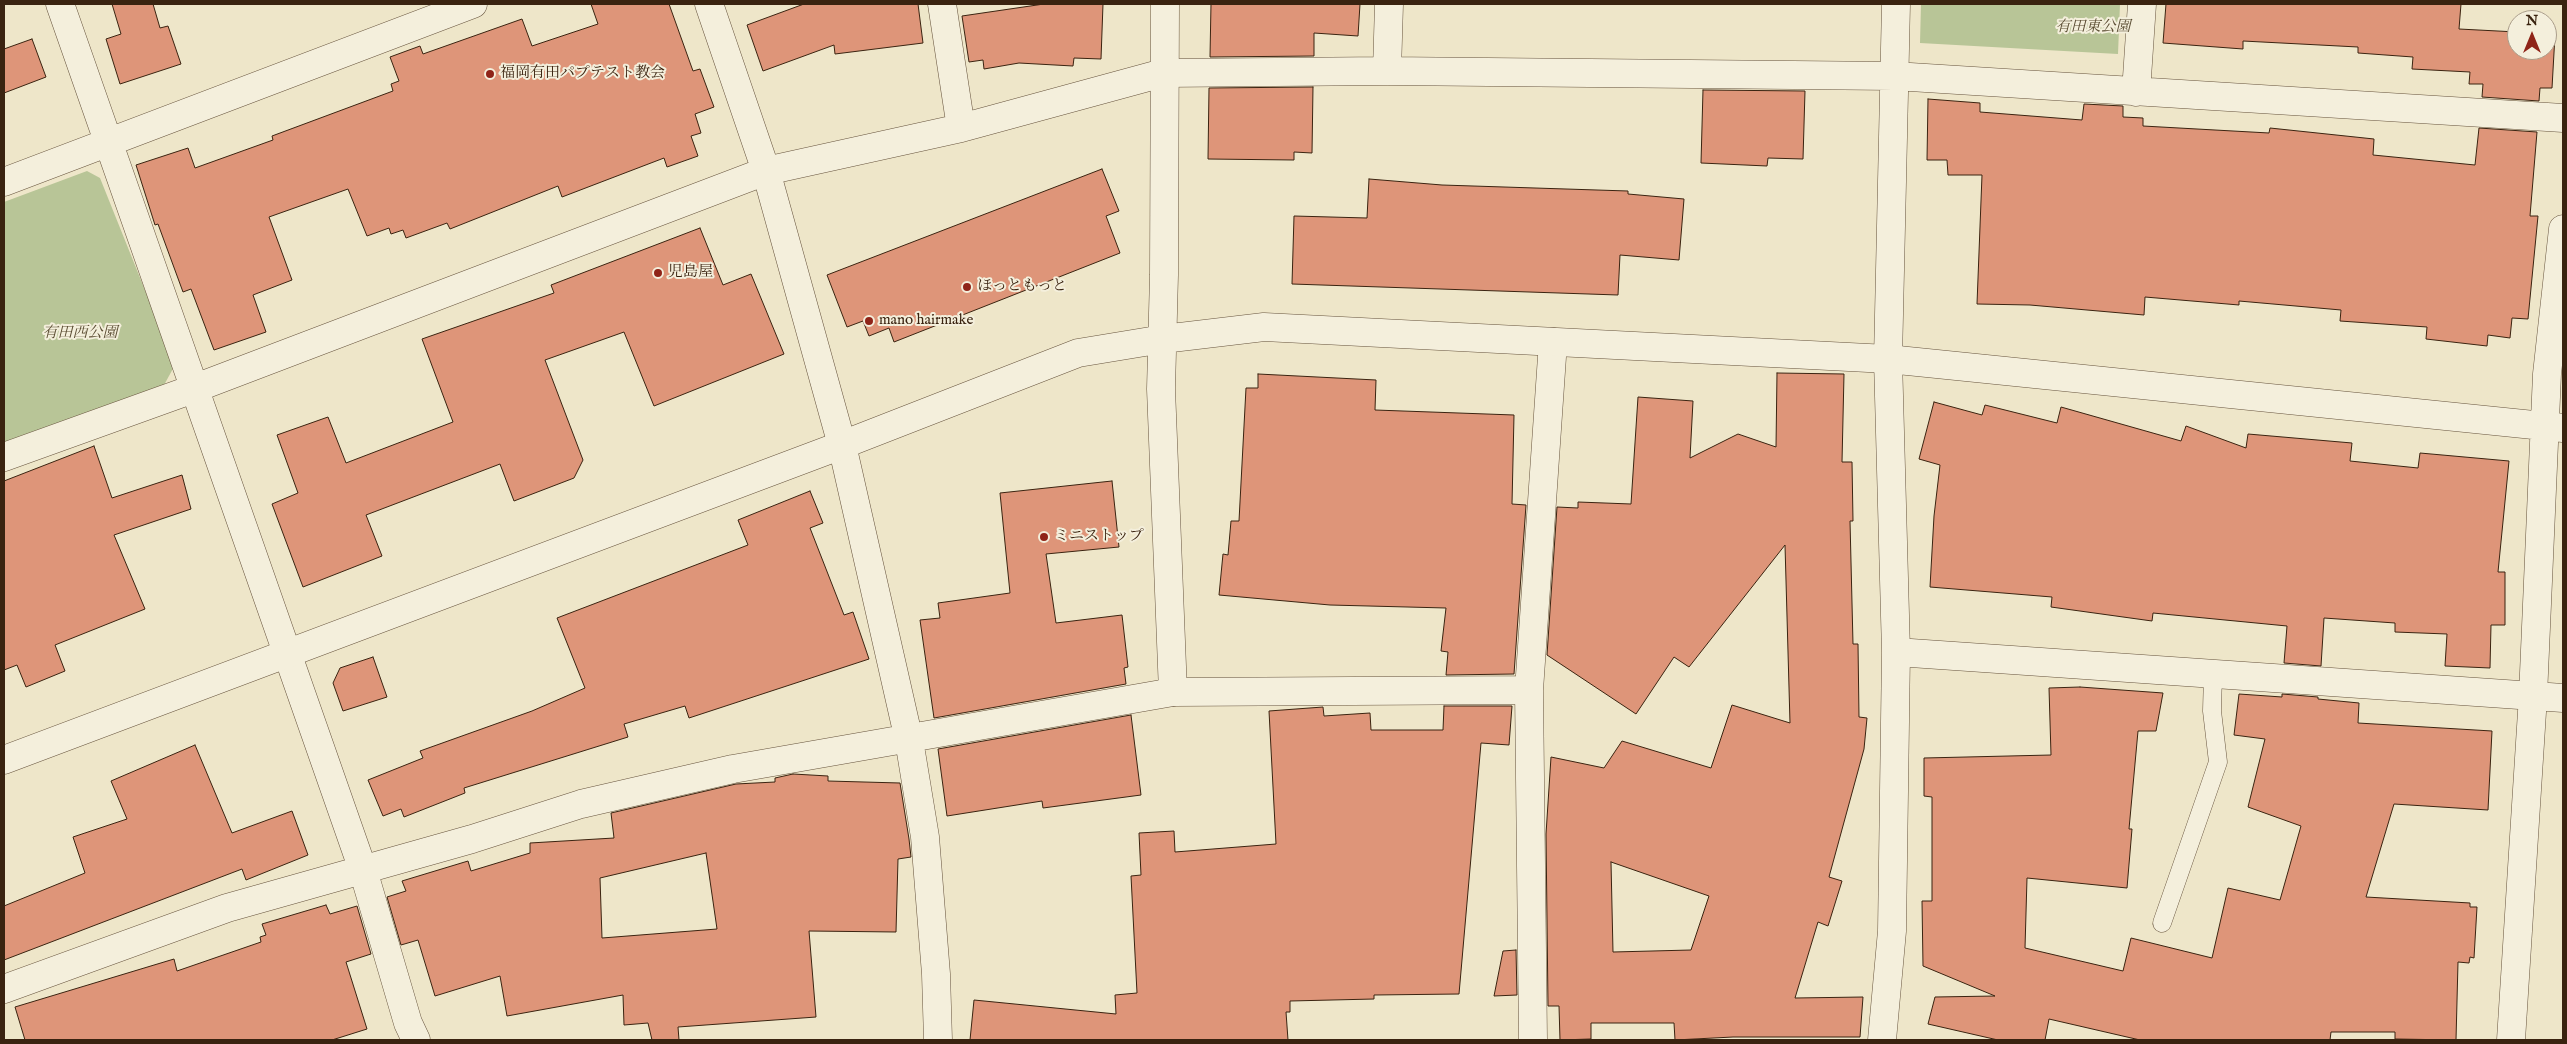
<!DOCTYPE html>
<meta charset="utf-8">
<style>
body{margin:0}
#map{position:relative;width:2567px;height:1044px;overflow:hidden;background:#eee6c9;font-family:"IM FELL English",serif}
canvas{display:block}
.frame{position:absolute;inset:0;border:5px solid #3a2310;pointer-events:none}
.north{position:absolute;left:2507px;top:10px;width:50px;height:50px;box-sizing:border-box;background:#f4efdc;border:1px solid #aa9d8a;border-radius:50%;rotate:0deg;font-size:14px;font-weight:700;line-height:20px;text-align:center;color:#3a2310}
.north::after{content:'';display:block;margin:auto;width:18px;height:22px;background:#8f2418;clip-path:polygon(50% 0,100% 100%,50% 72%,0 100%)}
</style>
<div id="map">
<canvas width="2567" height="1044"></canvas>
<div class="frame"></div>
<div class="north">N</div>
</div>
<script>
const ctx = document.querySelector('canvas').getContext('2d');
ctx.lineJoin = 'round';
function fill(path, color) {
  ctx.fillStyle = color;
  ctx.fill(path, 'evenodd');
}
function shape(rows) {
  const path = new Path2D();
  for (const r of rows) {
    path.moveTo(r[0], r[1]);
    for (let i = 2; i < r.length; i += 2) path.lineTo(r[i], r[i + 1]);
  }
  return path;
}
function trace(path, color, width, dash) {
  ctx.strokeStyle = color;
  ctx.lineWidth = width;
  ctx.lineCap = dash ? 'butt' : 'round';
  ctx.setLineDash(dash || []);
  ctx.stroke(path);
}
function drawText(font, color, halo, rows, align = 'center') {
  ctx.font = font + ' "IM FELL English","Noto Serif JP",serif';
  ctx.lineWidth = 4;
  ctx.setLineDash([]);
  ctx.textBaseline = 'middle';
  ctx.strokeStyle = halo;
  ctx.fillStyle = color;
  for (const [text, x, y, turn = 0] of rows) {
    ctx.save();
    ctx.translate(x, y);
    ctx.rotate((+turn || 0) * Math.PI / 180);
    ctx.textAlign = isNaN(turn) ? turn : align;
    if (halo) ctx.strokeText(text, 0, 0);
    ctx.fillText(text, 0, 0);
    ctx.restore();
  }
}
fill(shape([
 [1921,4,2120,4,2118,54,1920,43],
 [87,171,100,178,175,365,164,385,4,444,4,202]
]), '#b8c597');
const building = shape([
 [112,4,153,4,160,28,168,26,181,64,120,84,106,39,121,34,112,4],
 [591,4,669,4,693,71,700,69,714,107,695,114,701,133,691,136,698,156,667,167,664,158,562,197,558,186,450,229,447,223,406,238,403,230,391,234,389,228,367,236,348,189,269,217,292,280,253,295,266,332,214,350,191,289,183,292,158,224,155,225,136,165,188,148,195,168,273,140,272,136,393,91,391,84,399,81,390,57,420,46,423,54,522,19,532,46,598,24,591,4],
 [804,4,918,4,923,43,835,54,834,45,763,71,747,25,804,4],
 [1044,4,1103,4,1101,59,1074,58,1073,66,1019,63,984,69,983,60,969,62,962,16,1044,4],
 [1211,4,1360,4,1358,36,1314,33,1314,56,1210,57,1211,4],
 [2166,4,2461,4,2459,29,2517,32,2517,50,2547,50,2547,34,2555,35,2552,88,2540,88,2539,101,2482,97,2483,84,2469,84,2470,72,2412,69,2413,57,2358,53,2358,47,2243,41,2243,49,2163,43,2166,4],
 [32,39,46,77,4,93,4,49,32,39],
 [1313,87,1312,153,1294,152,1294,160,1208,159,1209,88,1313,87],
 [1703,90,1805,91,1803,159,1768,158,1767,166,1701,163,1703,90],
 [1928,99,1980,103,1980,112,2082,120,2084,104,2123,106,2123,117,2143,118,2143,126,2269,133,2270,128,2374,139,2373,155,2475,165,2479,128,2537,132,2530,216,2538,216,2528,319,2512,318,2510,338,2488,335,2487,346,2426,339,2427,327,2340,321,2341,310,2239,301,2239,305,2145,297,2144,315,2030,305,1977,304,1982,175,1948,175,1947,160,1927,160,1928,99],
 [1102,169,1119,211,1106,216,1120,253,894,342,889,328,869,336,863,321,847,327,827,275,1102,169],
 [1369,179,1442,185,1628,191,1628,194,1684,199,1679,260,1620,255,1618,295,1292,284,1294,216,1367,218,1369,179],
 [700,228,723,285,751,274,784,354,654,406,624,332,545,360,583,460,574,478,514,501,500,464,366,515,382,556,303,587,272,504,298,493,277,435,328,417,346,463,453,422,422,339,554,293,551,285,700,228],
 [1777,373,1844,374,1842,462,1852,462,1853,521,1850,521,1853,644,1858,644,1859,717,1867,718,1864,749,1829,877,1842,881,1828,926,1818,922,1795,998,1863,997,1860,1037,1733,1037,1675,1040,1674,1023,1591,1023,1591,1039,1560,1040,1559,1006,1548,1006,1546,834,1551,757,1604,768,1622,741,1711,768,1732,705,1790,723,1785,545,1689,667,1674,657,1636,714,1547,655,1557,507,1578,508,1578,502,1631,504,1638,397,1693,401,1690,458,1738,434,1776,447,1777,373],
 [1611,862,1709,896,1691,950,1613,952,1611,862],
 [1258,374,1376,380,1375,410,1514,415,1512,504,1526,505,1514,674,1446,675,1448,652,1441,651,1446,608,1330,605,1219,595,1223,554,1228,555,1231,521,1239,521,1246,388,1258,388,1258,374],
 [1934,402,1982,415,1985,405,2057,423,2061,407,2181,441,2186,426,2246,448,2248,434,2352,443,2350,461,2418,468,2420,453,2509,461,2498,572,2505,572,2505,625,2491,625,2490,668,2445,666,2447,634,2395,632,2395,623,2324,618,2321,666,2284,663,2287,626,2153,613,2152,621,2051,607,2052,597,1930,587,1934,516,1940,465,1919,459,1934,402],
 [94,446,112,498,182,475,191,509,114,535,145,609,55,645,65,671,26,687,17,665,4,670,4,481,94,446],
 [1112,481,1119,547,1046,554,1056,623,1122,615,1128,667,1124,668,1126,684,934,718,920,620,940,618,938,603,1010,593,1000,493,1112,481],
 [810,491,823,523,810,528,844,615,853,612,869,659,689,718,685,706,624,724,628,737,464,788,465,793,404,817,401,809,383,816,368,780,423,758,420,751,532,711,585,688,557,618,748,545,738,520,810,491],
 [373,657,387,697,343,711,333,683,340,668,373,657],
 [2080,687,2163,693,2156,731,2138,731,2129,829,2132,829,2127,888,2027,878,2025,948,2123,971,2131,938,2212,958,2228,888,2280,900,2301,826,2248,807,2265,739,2234,735,2239,694,2282,697,2282,694,2318,697,2318,699,2359,703,2358,723,2492,731,2488,810,2394,804,2366,897,2470,903,2470,907,2477,907,2474,958,2470,957,2469,963,2458,962,2456,1040,2395,1039,2395,1032,2331,1032,2330,1040,2140,1040,2049,1019,2045,1040,1998,1040,1928,1024,1935,997,1995,996,1923,966,1922,901,1932,901,1932,797,1924,796,1924,758,2051,755,2049,688,2080,687],
 [1444,706,1512,706,1509,745,1481,743,1459,994,1374,995,1374,999,1290,1001,1290,1012,1286,1012,1288,1040,970,1040,974,1000,1116,1014,1115,995,1137,993,1131,876,1141,875,1139,833,1174,831,1175,852,1276,844,1269,711,1323,707,1324,716,1370,713,1371,730,1443,730,1444,706],
 [1131,715,1141,795,1043,808,1042,801,947,816,938,749,1131,715],
 [195,745,232,833,292,811,308,855,246,880,242,869,4,960,4,906,85,873,73,837,127,819,111,781,195,745],
 [793,774,828,776,828,781,900,783,909,839,911,857,898,859,896,932,809,931,816,1017,678,1027,679,1040,652,1040,648,1023,624,1025,623,995,507,1016,500,976,435,996,418,940,401,945,387,897,406,891,402,881,468,861,471,871,530,853,530,843,614,838,611,813,736,784,775,782,775,778,793,774],
 [706,853,717,929,602,938,600,878,706,853],
 [326,905,330,914,357,906,371,954,346,962,367,1029,332,1040,25,1040,15,1007,174,959,177,971,261,942,260,937,266,935,262,924,326,905],
 [1516,950,1517,995,1494,996,1503,951,1516,950]
]);
fill(building, '#de9579');
trace(building, '#3a2310', 1);
const service = shape([
 [2162,923,2218,762,2212,711,2213,674]
]);
const minor = shape([
 [60,4,363,870,408,1023,416,1040],
 [709,4,766,171,842,445,909,740,925,837,936,974,938,1040],
 [942,4,961,128],
 [1387,71,1389,4],
 [2136,92,2142,4],
 [4,182,473,4],
 [4,457,193,389,766,171,961,128,1163,73,1387,71,1894,76,2563,118],
 [1896,652,2563,698],
 [4,989,227,908,472,839,581,804,733,769,1173,692,1529,690],
 [1533,1040,1529,690,1553,342],
 [1882,1040,1892,931,1896,652,1888,359,1896,4],
 [2511,1040,2533,696]
]);
const tertiary = shape([
 [1165,4,1164,275,1161,389,1173,692],
 [2533,696,2547,374,2563,229],
 [4,760,842,445,1078,353,1163,339,1264,327,1888,359,2563,428]
]);
trace(service, '#67543e', 19);
trace(minor, '#67543e', 29);
trace(tertiary, '#67543e', 29);
trace(service, '#f4efdc', 18);
trace(minor, '#f4efdc', 28);
trace(tertiary, '#f4efdc', 28);
for (const [x, y, r, color] of [
 [490,74,5,"#8f2418"],
 [658,273,5,"#8f2418"],
 [967,287,5,"#8f2418"],
 [869,321,5,"#8f2418"],
 [1044,537,5,"#8f2418"]
]) {
  const dot = new Path2D();
  dot.arc(x, y, r, 0, 2 * Math.PI);
  ctx.fillStyle = color;
  ctx.fill(dot);
  trace(dot, '#f4efdc', 2);
}
drawText('italic 15px', '#5a4c32', '#f4efdc', [
 ["有田東公園",2093,28],
 ["有田西公園",80,334]
]);
drawText('15px', '#3a2310', '#f4efdc', [
 ["福岡有田パプテスト教会",500,74],
 ["児島屋",668,273],
 ["ほっともっと",977,287],
 ["mano hairmake",879,321],
 ["ミニストップ",1054,537]
], 'left');
</script>
